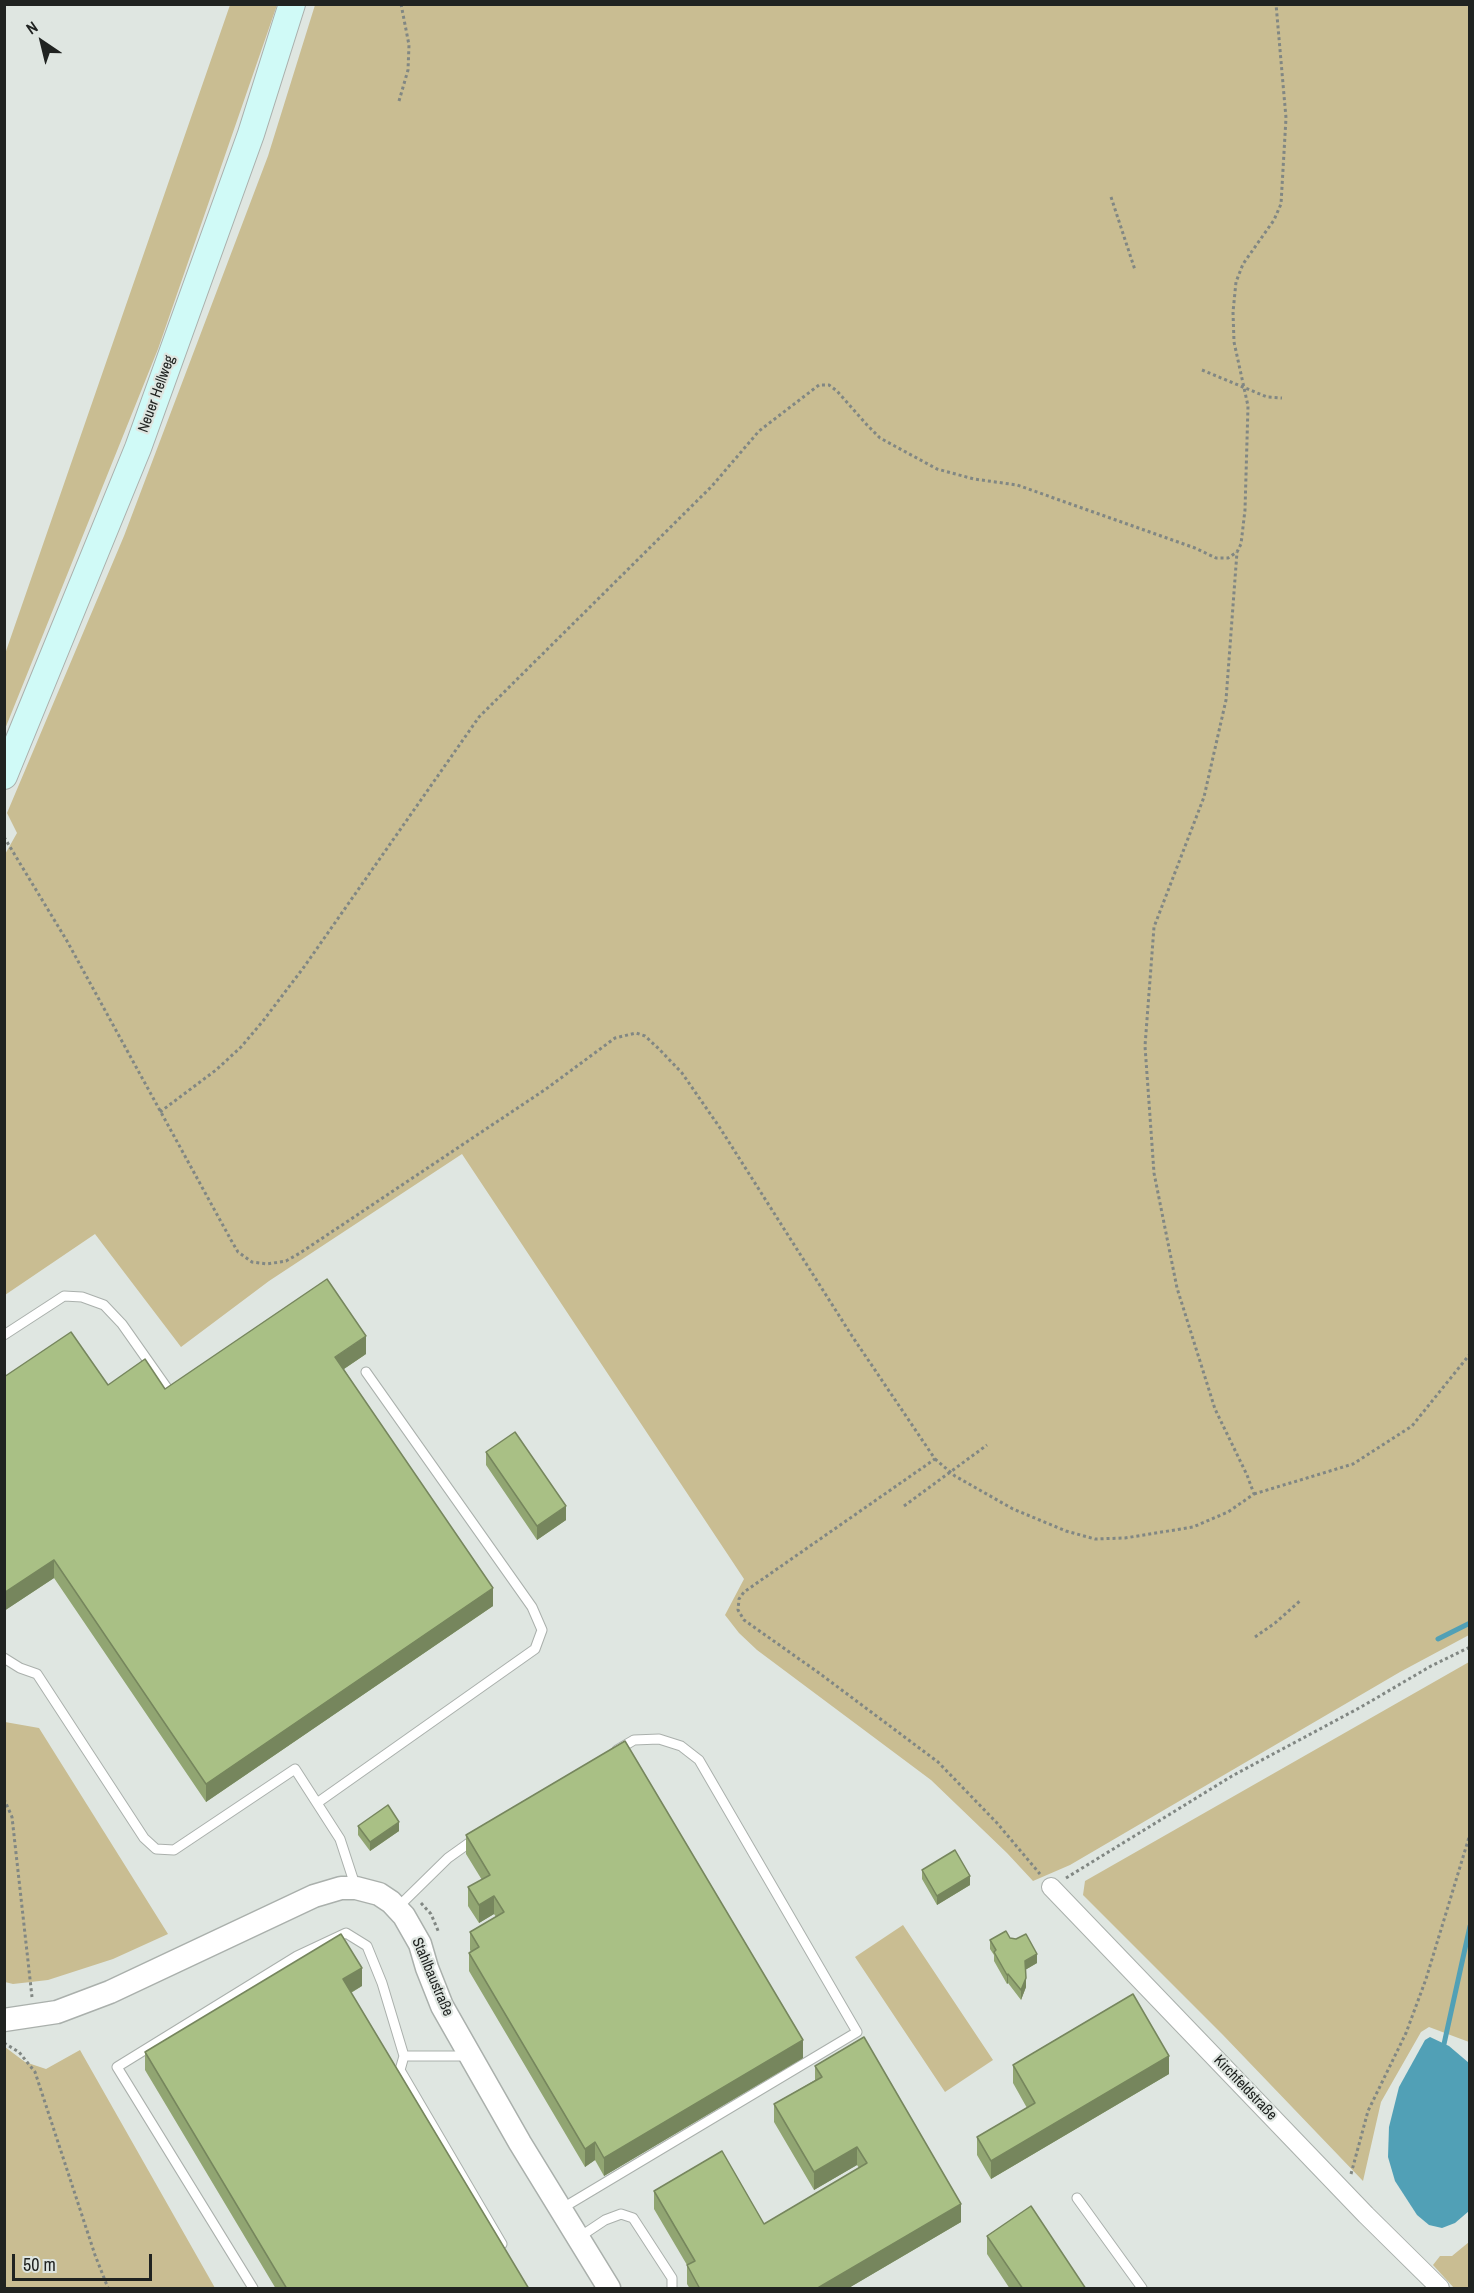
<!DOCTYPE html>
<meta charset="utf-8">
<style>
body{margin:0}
#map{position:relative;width:1474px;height:2293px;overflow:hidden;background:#dfe6e1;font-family:"Archivo Narrow",sans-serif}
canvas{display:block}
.frame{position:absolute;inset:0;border:6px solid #202321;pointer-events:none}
.north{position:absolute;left:12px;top:12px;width:60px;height:60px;-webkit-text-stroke:4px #dfe6e1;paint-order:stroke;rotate:325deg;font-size:16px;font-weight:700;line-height:24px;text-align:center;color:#202321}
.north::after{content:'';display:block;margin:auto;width:21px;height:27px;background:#202321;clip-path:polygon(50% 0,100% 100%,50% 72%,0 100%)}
.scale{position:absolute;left:12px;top:2254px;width:140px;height:27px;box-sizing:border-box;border:3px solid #202321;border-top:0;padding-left:8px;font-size:18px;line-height:21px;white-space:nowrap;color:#202321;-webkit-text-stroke:4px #dfe6e1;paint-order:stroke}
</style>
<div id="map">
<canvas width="1474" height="2293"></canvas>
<div class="frame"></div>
<div class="north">N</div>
<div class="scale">50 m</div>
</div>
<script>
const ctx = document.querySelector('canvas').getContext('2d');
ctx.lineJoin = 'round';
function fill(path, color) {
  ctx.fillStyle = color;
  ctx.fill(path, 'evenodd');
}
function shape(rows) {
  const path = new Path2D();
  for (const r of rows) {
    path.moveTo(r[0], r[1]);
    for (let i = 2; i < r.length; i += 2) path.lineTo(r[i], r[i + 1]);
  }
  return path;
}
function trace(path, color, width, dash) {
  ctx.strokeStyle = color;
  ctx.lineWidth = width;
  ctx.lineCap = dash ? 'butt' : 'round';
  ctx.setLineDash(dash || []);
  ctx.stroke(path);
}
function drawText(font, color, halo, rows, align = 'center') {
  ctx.font = font + ' "Archivo Narrow",sans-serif';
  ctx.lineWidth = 4.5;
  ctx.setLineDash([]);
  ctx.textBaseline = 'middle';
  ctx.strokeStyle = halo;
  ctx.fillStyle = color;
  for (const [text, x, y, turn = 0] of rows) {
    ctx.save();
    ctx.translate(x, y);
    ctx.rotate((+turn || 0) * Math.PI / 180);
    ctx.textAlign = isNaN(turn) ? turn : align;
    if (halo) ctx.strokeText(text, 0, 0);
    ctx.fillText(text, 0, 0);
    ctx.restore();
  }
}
fill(shape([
 [230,5,277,5,158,349,5,729,5,654],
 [315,5,1469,5,1469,1635,1400,1672,1070,1865,1033,1881,1007,1853,931,1780,757,1650,739,1633,725,1615,744,1579,462,1154,269,1281,181,1347,95,1234,5,1295,4,856,17,833,7,813,124,536,268,156],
 [1469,1662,1469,2042,1429,2027,1421,2032,1381,2102,1363,2181,1223,2035,1083,1895,1085,1881],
 [5,1722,39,1728,168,1934,113,1959,48,1980,13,1984,5,1982],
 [903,1925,993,2060,945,2092,855,1957],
 [5,2047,25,2062,46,2069,80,2050,215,2288,5,2288],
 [1469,2242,1469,2288,1454,2288,1433,2265,1440,2256,1452,2256]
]), '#c9bd92');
fill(shape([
 [1430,2037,1449,2046,1469,2063,1469,2211,1455,2223,1442,2228,1429,2225,1417,2215,1395,2181,1388,2157,1389,2127,1399,2087,1425,2040]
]), '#51a0b6');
trace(shape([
 [1438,1639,1470,1623],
 [1444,2044,1470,1926]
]), '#51a0b6', 5);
const service = shape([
 [4,1335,64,1296,82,1297,104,1305,122,1324,167,1388],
 [4,1658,20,1668,37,1674,144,1838,156,1849,174,1850,295,1769,340,1839,356,1888],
 [317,1803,535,1649,542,1630,532,1607,366,1372],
 [397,1908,448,1858,476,1838],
 [404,2056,400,2070,502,2244],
 [1077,2198,1142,2288],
 [561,2209,857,2032,699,1760,681,1746,659,1739,634,1740,617,1750],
 [578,2238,605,2220,621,2214,633,2218,672,2278,672,2288],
 [253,2288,117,2067,297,1956,346,1933,367,1946,382,1983,404,2056,467,2056]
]);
const minor = shape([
 [1051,1887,1366,2215,1440,2288]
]);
const tertiary = shape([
 [4,2020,57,2012,110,1992,314,1896,341,1888,356,1888,379,1894,391,1902,404,1916,420,1944,427,1968,442,2006,520,2143,609,2288]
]);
const secondary = shape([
 [4,776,138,448,251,134,292,4]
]);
trace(service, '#aab0ac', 11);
trace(minor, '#aab0ac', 20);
trace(tertiary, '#aab0ac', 25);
trace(secondary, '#aab0ac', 28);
trace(shape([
 [399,101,408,70,409,45,401,4],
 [1111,197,1135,270],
 [1202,370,1267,397,1282,398],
 [4,837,67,941,231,1240,238,1252,252,1262,267,1264,286,1261,300,1253,546,1089,615,1038,636,1033,645,1036,659,1049,682,1073,720,1128,852,1336,935,1459,744,1592,739,1599,738,1610,744,1620,819,1673,938,1762,997,1823,1040,1874],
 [160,1112,216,1070,241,1047,263,1021,304,967,479,717,712,486,759,431,819,385,829,385,837,391,868,426,880,438,937,469,974,479,1017,485,1195,548,1216,558,1228,558,1237,552,1241,544,1245,510,1248,406,1234,342,1233,312,1236,282,1243,264,1274,220,1281,204,1286,118,1276,4],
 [935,1459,955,1476,1013,1509,1066,1531,1095,1539,1125,1538,1193,1527,1228,1512,1254,1494,1247,1475,1215,1409,1177,1288,1154,1173,1145,1046,1154,927,1204,797,1226,700,1237,552],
 [1254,1494,1353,1464,1412,1426,1470,1354],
 [904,1506,987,1445],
 [1255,1637,1275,1623,1301,1600],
 [4,1799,12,1817,32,1997],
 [1066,1878,1232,1776,1361,1707,1431,1666,1470,1647],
 [421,1903,431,1914,439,1933],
 [4,2043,19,2052,35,2072,95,2255,108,2288],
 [1351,2174,1368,2111,1406,2033,1426,1979,1470,1834]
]), '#818783', 3, [3, 3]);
trace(service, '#fff', 9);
trace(minor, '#fff', 18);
trace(tertiary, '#fff', 22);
trace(secondary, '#d0faf7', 26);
fill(shape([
 [366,1354,344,1369,493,1606,206,1802,54,1578,4,1611,4,1377,165,1389],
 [486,1452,566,1520,537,1540,486,1465],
 [358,1826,399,1831,370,1851,358,1835],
 [466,1835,803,2058,604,2176,595,2160,585,2167,469,1971,469,1953,471,1952,470,1950,470,1932,496,1917,494,1914,479,1923,468,1906,468,1887,482,1880,466,1854],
 [922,1870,970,1885,937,1905,922,1879],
 [1010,1938,1016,1939,1037,1963,1025,1970,1026,1987,1021,2000,1008,1983,1007,1984,994,1961,994,1955,990,1949,990,1940],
 [362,1986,351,1993,529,2289,276,2289,145,2070,145,2052],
 [1013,2065,1169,2074,991,2179,977,2155,977,2137,1027,2108,1013,2083],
 [815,2066,961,2222,847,2289,690,2289,687,2284,687,2265,654,2209,654,2191,764,2224,859,2168,857,2165,814,2190,774,2122,774,2104,815,2080],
 [987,2236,1086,2289,1010,2289,987,2254]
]), '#91a572');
fill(shape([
 [366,1336,366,1354,335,1375,335,1357],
 [566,1506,566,1520,537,1540,537,1526],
 [54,1560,54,1578,4,1611,4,1593],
 [493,1588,493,1606,206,1802,206,1784],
 [399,1822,399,1831,370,1851,370,1842],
 [970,1876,970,1885,937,1905,937,1896],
 [494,1896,494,1914,479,1923,479,1905],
 [1037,1954,1037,1963,1025,1970,1025,1961],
 [362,1968,362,1986,343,1997,343,1979],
 [1008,1974,1008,1983,1007,1984,1007,1975],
 [1026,1978,1026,1987,1021,2000,1021,1990],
 [803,2040,803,2058,604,2176,604,2158],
 [1169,2056,1169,2074,991,2179,991,2161],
 [595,2142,595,2160,585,2167,585,2149],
 [857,2147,857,2165,814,2190,814,2172],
 [961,2204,961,2222,847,2289,816,2289]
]), '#76865d');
const building = shape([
 [327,1279,366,1336,335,1357,493,1588,206,1784,54,1560,4,1593,4,1377,71,1332,108,1385,145,1359,165,1389,327,1279],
 [515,1432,566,1506,537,1526,486,1452,515,1432],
 [625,1741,803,2040,604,2158,595,2142,585,2149,469,1953,479,1947,470,1932,504,1912,494,1896,479,1905,468,1887,490,1875,466,1835,625,1741],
 [388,1805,399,1822,370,1842,358,1826,388,1805],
 [955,1850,970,1876,937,1896,922,1870,955,1850],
 [1006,1931,1010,1938,1016,1939,1026,1934,1037,1954,1025,1961,1026,1978,1021,1990,1008,1974,1007,1975,994,1952,996,1950,990,1940,1006,1931],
 [341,1934,362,1968,343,1979,529,2289,287,2289,145,2052,341,1934],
 [1133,1994,1169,2056,991,2161,977,2137,1035,2103,1013,2065,1133,1994],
 [864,2037,961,2204,816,2289,700,2289,687,2265,695,2261,654,2191,722,2151,764,2224,867,2163,857,2147,814,2172,774,2104,822,2077,815,2066,864,2037],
 [1031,2206,1086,2289,1023,2289,987,2236,1031,2206]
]);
fill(building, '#a9c085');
trace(building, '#76865d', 1.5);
drawText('15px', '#202321', '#dfe6e1', [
 ["Neuer Hellweg",157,394,-70],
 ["Stahlbaustraße",432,1977,67],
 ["Kirchfeldstraße",1245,2088,46]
]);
</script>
